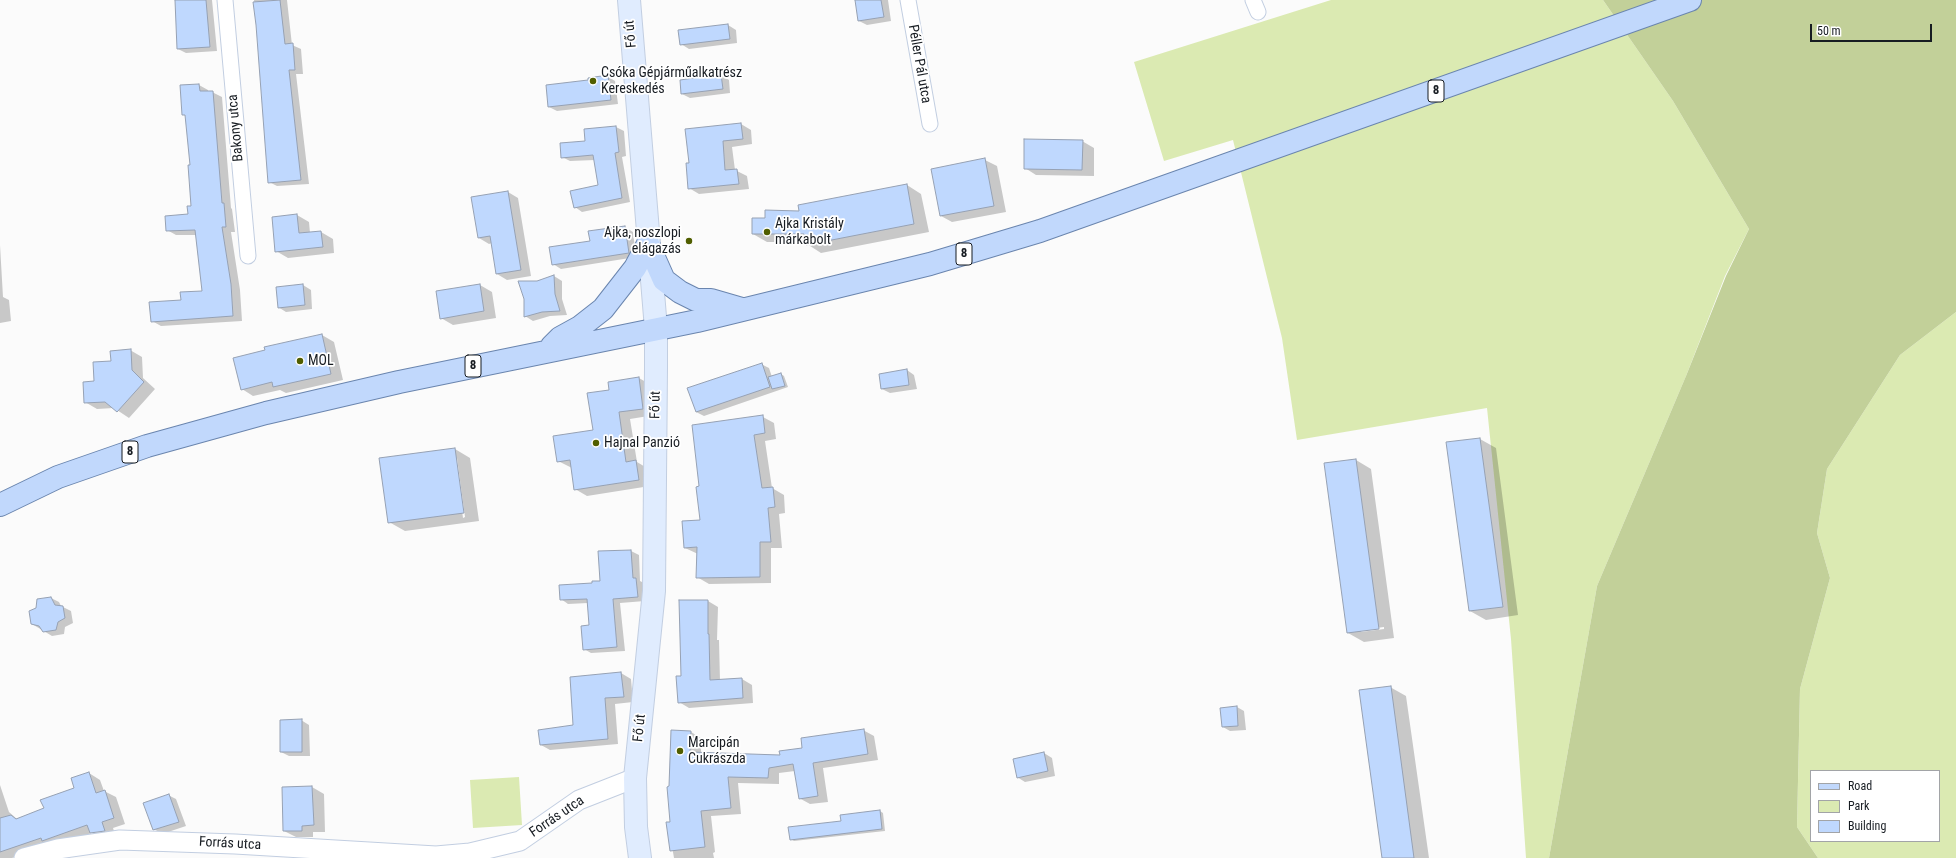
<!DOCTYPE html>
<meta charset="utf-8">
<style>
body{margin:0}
#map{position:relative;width:1956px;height:858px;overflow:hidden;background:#fbfbfb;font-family:"Roboto Condensed",sans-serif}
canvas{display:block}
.legend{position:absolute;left:1810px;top:770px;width:130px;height:72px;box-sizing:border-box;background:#fff;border:1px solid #a2a4a7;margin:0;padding:5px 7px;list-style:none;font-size:12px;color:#171c22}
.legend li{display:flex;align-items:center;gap:8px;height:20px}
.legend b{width:20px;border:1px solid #a2a4a7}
.scale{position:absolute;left:1810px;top:24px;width:122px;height:18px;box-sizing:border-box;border:2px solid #171c22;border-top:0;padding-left:5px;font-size:12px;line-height:14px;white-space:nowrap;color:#171c22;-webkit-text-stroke:3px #fff;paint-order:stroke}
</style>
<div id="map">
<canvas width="1956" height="858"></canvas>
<ul class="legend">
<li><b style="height:5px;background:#c1d8fc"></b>Road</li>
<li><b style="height:11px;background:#dbeab2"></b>Park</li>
<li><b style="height:11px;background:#bfd8fe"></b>Building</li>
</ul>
<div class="scale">50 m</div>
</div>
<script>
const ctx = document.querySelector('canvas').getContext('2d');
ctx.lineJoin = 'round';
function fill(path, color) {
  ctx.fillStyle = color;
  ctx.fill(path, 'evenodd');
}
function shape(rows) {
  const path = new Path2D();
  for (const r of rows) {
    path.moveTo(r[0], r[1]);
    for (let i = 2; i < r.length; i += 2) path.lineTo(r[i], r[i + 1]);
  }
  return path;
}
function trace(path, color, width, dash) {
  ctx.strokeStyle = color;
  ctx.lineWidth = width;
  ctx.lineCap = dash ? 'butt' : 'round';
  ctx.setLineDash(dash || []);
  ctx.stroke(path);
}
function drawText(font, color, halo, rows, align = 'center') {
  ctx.font = font + ' "Roboto Condensed",sans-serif';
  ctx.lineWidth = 3.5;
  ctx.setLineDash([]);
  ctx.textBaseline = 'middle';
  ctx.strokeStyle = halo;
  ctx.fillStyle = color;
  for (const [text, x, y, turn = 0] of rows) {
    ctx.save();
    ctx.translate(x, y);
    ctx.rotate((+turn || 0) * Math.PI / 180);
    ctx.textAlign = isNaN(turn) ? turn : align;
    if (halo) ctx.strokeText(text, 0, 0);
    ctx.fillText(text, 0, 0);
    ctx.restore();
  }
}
fill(shape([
 [1331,0,1603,0,1673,101,1749,229,1725,276,1686,376,1597,586,1549,858,1526,858,1511,639,1487,408,1297,440,1282,338,1233,140,1164,161,1134,62],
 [1956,312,1956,858,1818,858,1797,827,1800,689,1830,578,1817,533,1827,469,1900,355],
 [1811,771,1939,771,1939,841,1811,841],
 [519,777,522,825,473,828,470,780]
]), '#dbeab2');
fill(shape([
 [1603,0,1956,0,1956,312,1900,355,1827,469,1817,533,1830,578,1800,689,1797,827,1818,858,1549,858,1597,586,1686,376,1726,276,1749,229,1673,101]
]), '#c2d099');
fill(shape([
 [176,0,212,0,217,51,186,53,178,49],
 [254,0,287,0,292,45,301,49,303,74,296,74,309,184,277,186,269,182,257,25],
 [856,0,888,0,891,21,867,25,859,21],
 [728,25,736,30,737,43,689,49,681,44],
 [721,75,729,80,730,93,690,98,682,94],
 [607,76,615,81,618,104,557,111,549,107,589,81],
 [199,85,208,90,208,92,212,92,222,97,231,208,232,209,235,232,231,232,240,290,242,321,161,326,152,321,182,301,203,292,196,235,176,235,167,230,189,215,192,207,191,166,186,116,183,114,181,86],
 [741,124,751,130,752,144,732,147,735,170,747,176,749,189,699,194,689,188,690,163],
 [616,127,624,131,626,156,622,157,630,202,582,212,575,207,600,186,595,160,570,161,562,157,586,141],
 [1082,141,1094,148,1094,176,1036,175,1025,168],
 [985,160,997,166,1006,212,952,222,941,216],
 [907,185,921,194,929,232,821,253,807,244,806,242,767,242,753,234,766,219],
 [508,192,518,198,531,276,507,280,497,274,492,243,489,244,479,238],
 [297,215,309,222,310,233,321,232,333,239,334,253,288,258,276,251],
 [625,227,633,232,636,257,561,269,553,264,591,242],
 [0,245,3,297,9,300,11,321,0,323],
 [554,276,562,281,562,299,567,315,550,316,533,321,525,316,537,282],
 [303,285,311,290,312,309,286,312,278,307],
 [480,285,492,292,496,318,453,325,441,318],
 [322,335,334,342,343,380,286,393,280,390,253,396,242,389],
 [130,350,142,357,143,378,155,389,129,418,114,408,97,409,85,402,95,382,112,362],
 [761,364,769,368,772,377,781,374,784,376,788,387,704,416,696,412,688,389],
 [907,370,914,375,917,389,890,393,882,389,880,374],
 [639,378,651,385,655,415,630,419,637,462,647,468,650,486,587,496,575,489,572,468,558,461,594,431,610,391],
 [763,417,774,423,776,439,765,441,772,488,784,495,785,513,779,514,782,548,771,548,771,583,709,584,697,577,698,554,685,548,701,521,700,487],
 [1480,439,1496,448,1518,615,1486,620,1470,611],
 [455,449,470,458,479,521,405,531,389,522],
 [455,458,457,458,465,517,463,518],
 [1356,460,1371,469,1394,638,1364,642,1348,633],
 [1384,627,1384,629,1361,632,1361,630],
 [631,551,639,555,640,581,644,583,645,601,620,603,625,651,591,653,584,649,590,626,588,603,568,604,561,599,601,582,599,552],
 [51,598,59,602,61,606,71,611,73,623,65,627,64,634,52,636,32,624],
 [708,601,718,607,717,640,719,640,720,681,742,679,752,685,753,703,689,708,679,702,682,677],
 [621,673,631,679,633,702,615,704,618,744,550,750,541,745,574,726],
 [1390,687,1406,696,1429,858,1383,858],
 [1237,707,1244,711,1246,730,1230,731,1223,727],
 [301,720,309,725,310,756,289,756,281,752],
 [863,730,874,736,878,760,823,768,828,802,810,804,799,798,795,771,779,773,779,784,738,783,741,814,711,816,715,852,713,853,714,858,674,858,668,823,671,823,670,787,691,732,701,738,701,754,781,756],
 [1044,753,1052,758,1055,776,1025,782,1017,777],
 [89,773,100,780,104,791,116,797,125,824,113,828,116,837,102,839,92,833,54,847,51,845,12,858,0,858,0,785,9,812,17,819,45,809,76,788],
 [312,787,324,794,325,832,313,832,313,837,296,837,284,831,283,788],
 [168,795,176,799,186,826,162,834,154,829],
 [880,811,883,813,885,831,794,841,791,839]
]), '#0003');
const building = shape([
 [175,0,206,0,210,47,177,49,175,0],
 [280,0,285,44,293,43,295,70,289,70,301,180,268,183,256,25,253,2,280,0],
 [855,0,881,0,884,17,858,21,855,0],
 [728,24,730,39,680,45,678,30,728,24],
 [721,74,723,89,681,94,680,80,721,74],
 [608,75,611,100,548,107,546,85,588,80,588,78,608,75],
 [199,84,200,91,213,91,222,203,224,203,226,227,222,227,231,284,233,316,151,322,149,302,181,300,180,292,202,291,195,230,166,231,165,216,188,214,187,206,191,206,188,165,190,165,185,115,182,115,180,85,199,84],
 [741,123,743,139,723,141,725,170,737,169,739,184,688,189,686,163,689,163,685,129,741,123],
 [616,126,619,152,615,153,622,198,574,208,570,191,598,185,593,155,561,158,560,143,585,141,584,129,616,126],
 [1024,139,1083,140,1082,170,1024,169,1024,139],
 [985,158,994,206,940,216,931,169,985,158],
 [907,184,914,224,806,245,804,234,752,234,752,218,765,218,765,210,799,211,798,205,907,184],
 [508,191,521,270,496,274,490,236,478,238,471,197,508,191],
 [297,214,299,233,321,231,323,247,275,252,272,217,297,214],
 [625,226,629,253,552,265,549,247,590,241,588,231,625,226],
 [554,275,555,294,560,311,542,312,524,317,524,299,518,281,537,281,554,275],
 [303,284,305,305,278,308,276,287,303,284],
 [480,284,484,311,440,319,436,291,480,284],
 [322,334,331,374,273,387,272,382,241,390,233,358,265,350,264,347,322,334],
 [131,349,132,370,144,382,117,412,105,402,84,403,83,382,94,381,93,362,111,361,110,351,131,349],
 [762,363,770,387,696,412,687,388,762,363],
 [907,369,909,385,881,389,879,374,907,369],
 [781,373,785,386,772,389,768,377,781,373],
 [639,377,643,409,619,412,626,462,636,460,639,480,574,490,570,460,557,462,553,436,593,430,587,393,609,390,608,382,639,377],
 [763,415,765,433,754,435,762,488,773,487,775,507,768,508,771,542,760,542,760,577,696,578,697,547,684,548,682,521,700,520,696,487,699,486,692,425,763,415],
 [1480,438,1503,607,1469,611,1446,442,1480,438],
 [455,448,464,513,388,523,379,458,455,448],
 [1356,459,1379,629,1347,633,1324,463,1356,459],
 [631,550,633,578,636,578,638,597,613,599,617,647,583,650,581,626,589,625,587,599,560,600,559,585,592,583,592,581,600,581,598,551,631,550],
 [51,597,55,605,63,606,65,618,58,622,56,630,43,632,39,626,31,624,29,611,36,608,37,599,51,597],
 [679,600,708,600,708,634,709,634,710,680,742,678,743,698,678,703,676,676,681,676,679,600],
 [621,672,624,697,605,698,608,739,540,745,538,730,573,725,570,677,621,672],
 [1391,686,1414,858,1382,858,1359,690,1391,686],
 [1237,706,1238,726,1222,727,1220,708,1237,706],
 [302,719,302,752,280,752,280,720,302,719],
 [864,729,868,754,813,763,818,796,799,799,793,764,769,768,768,778,728,777,731,808,701,811,705,847,670,851,666,822,670,822,667,787,669,786,671,730,691,731,690,752,780,755,779,751,802,748,801,738,864,729],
 [1044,752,1048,771,1017,778,1013,759,1044,752],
 [89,772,96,793,105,790,114,818,102,822,105,831,90,833,87,825,42,841,41,838,0,852,0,818,11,815,16,819,44,808,40,800,74,788,71,778,89,772],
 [312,786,314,825,302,826,302,831,283,831,282,787,312,786],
 [169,794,179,822,153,830,143,803,169,794],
 [880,810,882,829,790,840,788,827,841,821,840,815,880,810]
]);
fill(building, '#bfd8fe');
trace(building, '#96a1b3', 1);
const minor = shape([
 [225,0,248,256],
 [908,0,930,124],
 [1253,0,1258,12]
]);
const tertiary = shape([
 [24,858,58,849,120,840,235,844,436,856,470,853,520,841,579,800,635,778]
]);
const secondary = shape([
 [629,0,656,329,656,367,654,591,635,778,636,827,640,858]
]);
const primary = shape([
 [648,244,664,280,680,292,696,300,711,300,742,309],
 [552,346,560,338,580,327,603,309,635,268,648,244],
 [0,505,58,477,147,446,266,413,399,382,697,321,930,264,1040,231,1690,0]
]);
trace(minor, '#c2cee1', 17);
trace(tertiary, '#c2cee1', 21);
trace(secondary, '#c2cee1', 24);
trace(primary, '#6a85ae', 24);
trace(minor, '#fff', 15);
trace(tertiary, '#fff', 19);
trace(secondary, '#e0ecfe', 22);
trace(primary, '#c1d8fc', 22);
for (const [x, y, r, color] of [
 [593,81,4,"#505e00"],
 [767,232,4,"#505e00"],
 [689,241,4,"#505e00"],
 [300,361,4,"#505e00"],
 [596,443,4,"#505e00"],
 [680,751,4,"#505e00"]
]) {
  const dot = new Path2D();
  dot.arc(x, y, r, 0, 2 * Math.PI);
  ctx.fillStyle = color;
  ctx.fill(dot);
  trace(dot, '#fff', 1.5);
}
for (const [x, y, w] of [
 [1436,91,16],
 [964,254,16],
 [473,366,16],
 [130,452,16]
]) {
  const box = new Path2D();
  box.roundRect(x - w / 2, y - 11, w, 22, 3);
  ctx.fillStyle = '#fff';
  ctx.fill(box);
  trace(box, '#171c22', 1);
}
drawText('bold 13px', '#171c22', null, [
 ["8",1436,91],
 ["8",964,254],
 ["8",473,366],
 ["8",130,452]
]);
drawText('14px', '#171c22', '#fff', [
 ["Fő út",631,34,-95],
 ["Péller Pál utca",919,64,80],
 ["Bakony utca",236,128,-95],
 ["Fő út",656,405,-89],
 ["Fő út",640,728,-84],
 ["Forrás utca",557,817,-34],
 ["Forrás utca",230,844,3]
]);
drawText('14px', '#171c22', '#fff', [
 ["Csóka Gépjárműalkatrész",601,73],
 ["Kereskedés",601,89],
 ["Ajka Kristály",775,224],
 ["márkabolt",775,240],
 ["Ajka, noszlopi",681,233,"right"],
 ["elágazás",681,249,"right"],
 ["MOL",308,361],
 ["Hajnal Panzió",604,443],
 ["Marcipán",688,743],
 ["Cukrászda",688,759]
], 'left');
</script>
